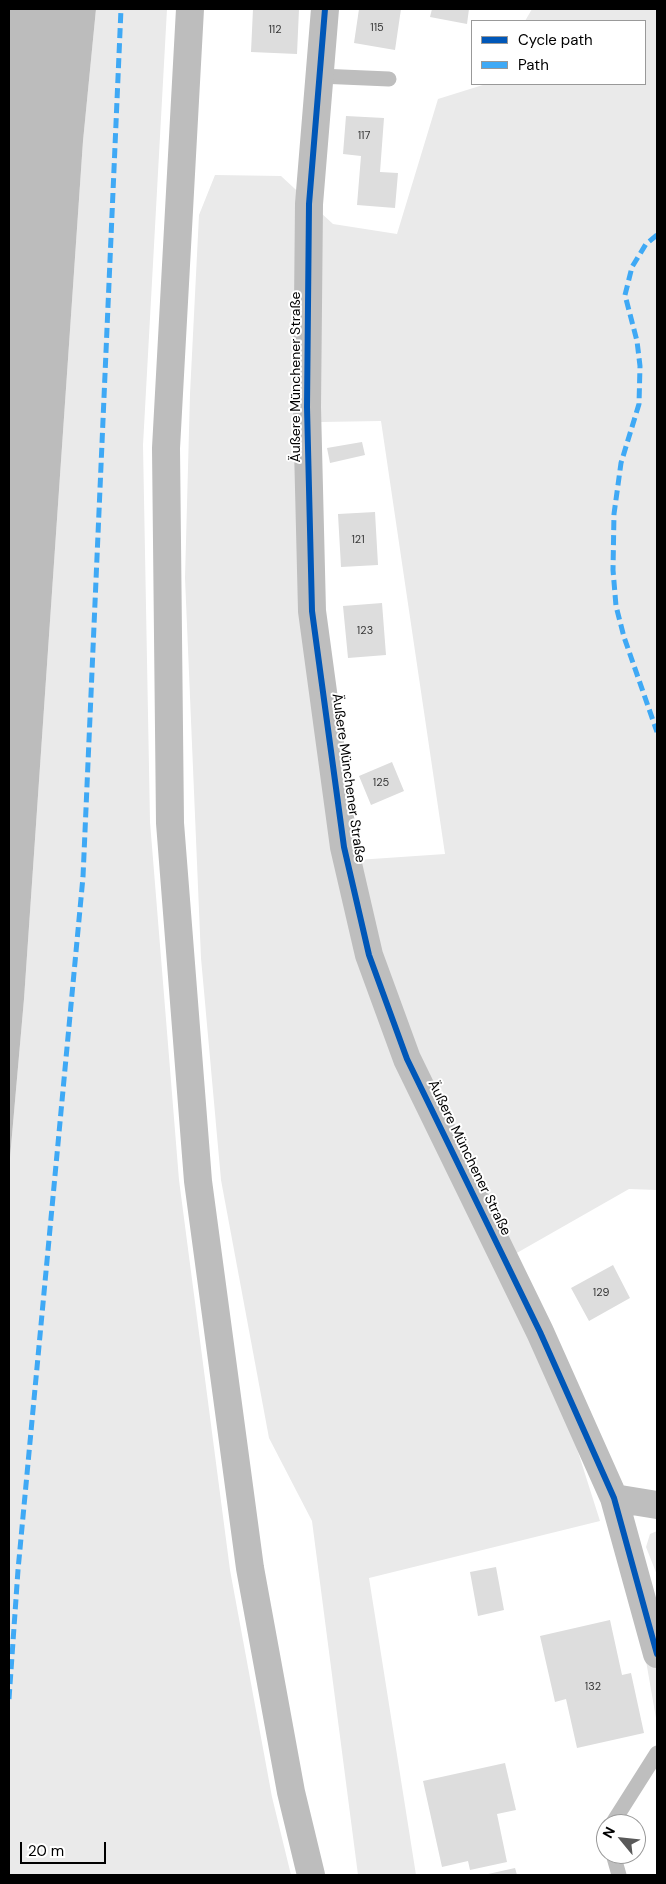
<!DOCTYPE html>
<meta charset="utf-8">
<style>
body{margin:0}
#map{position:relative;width:666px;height:1884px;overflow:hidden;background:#fff;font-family:"DM Sans",sans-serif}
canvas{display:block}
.frame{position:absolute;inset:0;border:10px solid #000;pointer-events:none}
.legend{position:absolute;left:471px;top:20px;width:175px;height:65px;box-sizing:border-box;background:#fff;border:1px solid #999;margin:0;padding:6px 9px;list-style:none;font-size:15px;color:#000}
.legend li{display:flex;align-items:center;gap:10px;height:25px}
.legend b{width:25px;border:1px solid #999}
.north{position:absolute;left:596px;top:1814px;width:50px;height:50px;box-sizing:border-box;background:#fff;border:1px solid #999;border-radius:50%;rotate:298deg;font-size:14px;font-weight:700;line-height:20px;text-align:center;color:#000}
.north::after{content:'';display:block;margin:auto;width:18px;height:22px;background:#595959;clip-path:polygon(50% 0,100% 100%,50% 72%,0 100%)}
.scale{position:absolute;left:20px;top:1842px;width:86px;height:22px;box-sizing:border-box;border:2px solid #000;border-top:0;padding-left:6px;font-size:15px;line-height:18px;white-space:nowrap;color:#000;-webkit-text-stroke:4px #fff;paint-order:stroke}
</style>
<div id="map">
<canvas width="666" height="1884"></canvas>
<div class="frame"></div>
<ul class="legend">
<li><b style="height:6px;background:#0057b8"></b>Cycle path</li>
<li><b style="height:6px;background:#3fa9f5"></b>Path</li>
</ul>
<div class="north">N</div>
<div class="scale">20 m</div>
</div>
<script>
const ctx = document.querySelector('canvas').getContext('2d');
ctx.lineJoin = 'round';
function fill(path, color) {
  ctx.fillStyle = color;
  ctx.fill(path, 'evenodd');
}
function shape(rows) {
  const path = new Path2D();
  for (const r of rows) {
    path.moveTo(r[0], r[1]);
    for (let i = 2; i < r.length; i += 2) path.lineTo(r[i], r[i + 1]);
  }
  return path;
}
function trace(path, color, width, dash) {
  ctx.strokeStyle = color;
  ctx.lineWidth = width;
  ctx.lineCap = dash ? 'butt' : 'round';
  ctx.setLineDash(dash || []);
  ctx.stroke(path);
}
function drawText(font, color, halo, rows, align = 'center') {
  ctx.font = font + ' "DM Sans",sans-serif';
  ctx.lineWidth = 4;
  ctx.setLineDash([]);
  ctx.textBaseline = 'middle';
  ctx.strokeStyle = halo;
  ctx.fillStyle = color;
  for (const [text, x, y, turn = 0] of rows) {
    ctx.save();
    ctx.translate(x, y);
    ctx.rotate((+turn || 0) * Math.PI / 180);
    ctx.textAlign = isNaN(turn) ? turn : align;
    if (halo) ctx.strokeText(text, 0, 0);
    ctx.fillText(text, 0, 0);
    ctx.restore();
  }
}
fill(shape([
 [96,9,167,9,143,445,150,822,179,1180,230,1570,272,1797,291,1875,9,1875,9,1169,24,999,83,141],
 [532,9,657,9,657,1190,629,1189,515,1254,600,1521,369,1578,416,1875,358,1875,312,1521,269,1438,221,1180,201,958,185,578,190,394,199,215,215,175,281,176,333,224,397,234,438,99,486,84,645,84,645,21,525,21],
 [381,421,445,854,357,860,321,597,317,515,321,422],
 [657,1531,657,1575,646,1547,650,1534],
 [657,1620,657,1724,645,1655]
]), '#eaeaea');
fill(shape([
 [9,9,96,9,83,141,24,999,9,1169]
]), '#bcbcbc');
fill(shape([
 [253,9,299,9,297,54,251,52],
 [359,9,401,9,395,50,354,43],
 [432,9,469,9,467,24,430,17],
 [346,116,384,118,380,172,398,173,395,208,357,205,361,156,343,154],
 [362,442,365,455,330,463,327,448],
 [375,512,378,565,341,567,338,514],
 [382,603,386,655,348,658,343,606],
 [392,762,404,791,371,805,359,776],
 [613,1265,630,1298,589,1321,571,1288],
 [496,1567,504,1610,478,1616,470,1572],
 [610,1620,622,1675,631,1673,644,1733,577,1748,566,1699,555,1702,540,1636],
 [505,1763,516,1810,497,1814,507,1862,470,1870,468,1861,442,1867,423,1781],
 [515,1868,517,1875,488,1875,488,1874]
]), '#ddd');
trace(shape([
 [319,76,389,79],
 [612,1824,657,1753],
 [613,1854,619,1875]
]), '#bebebe', 15);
trace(shape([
 [325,9,309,204,307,407,312,611,344,847,369,955,407,1059,540,1332,614,1498,657,1654],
 [614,1498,657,1505]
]), '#bebebe', 28);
trace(shape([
 [190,9,166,448,170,823,198,1181,250,1568,291,1792,311,1875]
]), '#bdbdbd', 28);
trace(shape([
 [657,235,646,244,632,267,625,295,637,341,640,366,639,404,621,463,614,514,613,570,616,606,624,637,657,732],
 [9,1699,18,1570,83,877,121,9]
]), '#3fa9f5', 5, [10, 5]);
trace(shape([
 [325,9,309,204,307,407,312,611,344,847,369,955,407,1059,540,1332,614,1498,657,1654]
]), '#0057b8', 6);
drawText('11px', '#373737', null, [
 ["115",377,28],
 ["112",275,30],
 ["117",364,136],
 ["121",358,540],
 ["123",365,631],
 ["125",381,783],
 ["129",601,1293],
 ["132",593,1687]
]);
drawText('14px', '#000', '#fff', [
 ["Äußere Münchener Straße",296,377,-90],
 ["Äußere Münchener Straße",348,778,82],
 ["Äußere Münchener Straße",469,1158,64]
]);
</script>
